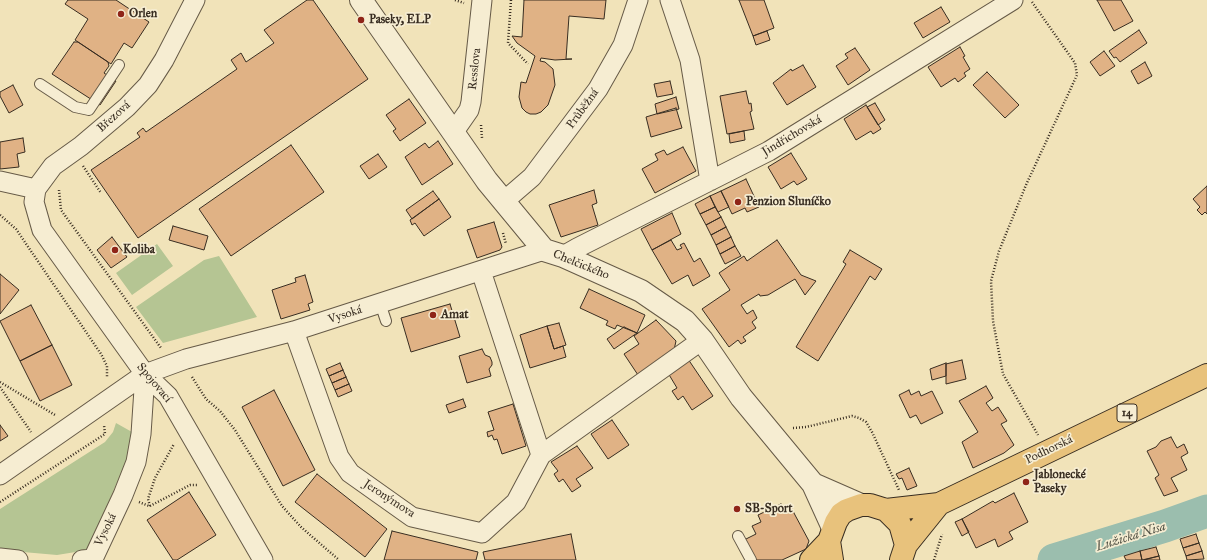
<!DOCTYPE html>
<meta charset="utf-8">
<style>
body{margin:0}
canvas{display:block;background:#f1e3b9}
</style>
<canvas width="1207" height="560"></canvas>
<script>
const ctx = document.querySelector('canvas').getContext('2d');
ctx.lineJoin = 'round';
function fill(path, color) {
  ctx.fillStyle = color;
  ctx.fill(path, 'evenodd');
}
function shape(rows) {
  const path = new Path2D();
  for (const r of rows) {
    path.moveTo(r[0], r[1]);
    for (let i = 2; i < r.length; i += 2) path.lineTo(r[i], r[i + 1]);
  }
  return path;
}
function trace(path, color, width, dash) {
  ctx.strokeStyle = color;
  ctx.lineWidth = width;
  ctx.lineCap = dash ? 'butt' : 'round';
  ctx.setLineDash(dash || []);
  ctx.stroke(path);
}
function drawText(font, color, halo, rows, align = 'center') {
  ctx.font = font + ' "IM FELL Great Primer",serif';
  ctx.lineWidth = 3.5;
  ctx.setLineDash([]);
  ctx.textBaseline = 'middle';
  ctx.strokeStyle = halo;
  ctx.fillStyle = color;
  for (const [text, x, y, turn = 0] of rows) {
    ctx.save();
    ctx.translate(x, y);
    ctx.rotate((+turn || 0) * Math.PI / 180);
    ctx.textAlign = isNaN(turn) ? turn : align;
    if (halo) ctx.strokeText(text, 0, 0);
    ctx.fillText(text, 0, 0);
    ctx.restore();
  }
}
fill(shape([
 [157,244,173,266,132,295,116,273],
 [219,256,257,317,163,343,136,307,204,260],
 [116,423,132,432,128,457,88,550,57,555,0,550,0,509,105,442,113,432]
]), '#b5c593');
trace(shape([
 [1054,560,1165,526,1207,511]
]), '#9bbeae', 33);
const building = shape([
 [68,0,116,0,149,22,132,48,124,43,111,64,75,40,88,19,65,4,68,0],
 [307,0,313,0,368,79,138,238,91,170,140,137,137,133,143,128,146,132,237,69,231,60,241,53,246,62,274,43,264,30,307,0],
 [524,0,606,0,604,19,569,16,566,59,572,59,555,60,541,58,540,61,545,62,553,69,555,85,548,105,541,112,536,114,530,114,526,112,522,108,519,97,521,82,526,83,535,56,517,43,512,36,522,37,524,0],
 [739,0,764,0,774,28,753,36,739,0],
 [1097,0,1121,0,1133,21,1114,31,1097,0],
 [941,7,950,22,923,38,914,23,941,7],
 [1139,30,1147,43,1120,62,1116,57,1114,58,1109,51,1139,30],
 [767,31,770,40,756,45,753,36,767,31],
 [74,42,78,42,108,62,109,66,104,73,116,81,100,105,52,74,74,42],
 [960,47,965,56,963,57,970,69,964,73,966,76,958,82,955,78,941,87,928,67,960,47],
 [855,48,870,70,848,85,836,66,848,58,845,54,855,48],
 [1104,51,1115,66,1100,76,1090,62,1104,51],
 [1145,62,1152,76,1138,84,1131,71,1145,62],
 [803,65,816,87,787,105,773,83,791,69,792,71,803,65],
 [987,72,1019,105,1005,118,973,85,987,72],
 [670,81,673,94,657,97,654,84,670,81],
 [13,85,23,105,9,113,0,96,0,92,13,85],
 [746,91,749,104,751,103,752,111,750,112,754,129,727,134,720,96,746,91],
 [676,97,679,109,657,114,655,104,676,97],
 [409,99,426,123,400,141,393,131,396,129,386,115,409,99],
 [875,103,885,120,878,125,867,107,875,103],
 [866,105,881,129,873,134,871,131,856,140,844,119,866,105],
 [676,108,682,128,651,137,646,117,676,108],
 [744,131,745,140,730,143,729,134,744,131],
 [23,138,25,152,17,154,19,167,0,169,0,142,23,138],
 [438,141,453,164,422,185,405,157,425,143,429,148,438,141],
 [291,145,324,192,231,256,199,209,291,145],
 [683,147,696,171,655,193,642,169,658,160,655,154,664,150,667,155,683,147],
 [791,153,807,179,797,185,794,181,781,189,768,167,791,153],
 [378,154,387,167,369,179,360,166,378,154],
 [746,179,759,207,747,212,745,208,732,214,721,191,746,179],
 [1207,186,1207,214,1205,212,1202,215,1197,210,1200,207,1193,199,1207,186],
 [594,190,597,203,592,205,598,225,561,237,549,205,594,190],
 [433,191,439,199,412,219,406,210,433,191],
 [721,191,729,207,718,212,710,196,721,191],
 [710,196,715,207,700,214,695,204,710,196],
 [439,199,451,217,424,236,415,223,412,225,410,220,439,199],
 [715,207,721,217,706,225,700,214,715,207],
 [672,213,681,234,652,250,641,229,672,213],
 [721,217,726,227,711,235,706,225,721,217],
 [494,222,502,247,500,250,477,258,467,230,494,222],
 [173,226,208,236,204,250,169,240,173,226],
 [726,227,731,237,716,245,711,235,726,227],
 [112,237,127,257,111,268,97,250,112,237],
 [731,237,735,246,720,254,716,245,731,237],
 [671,240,677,250,682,248,680,245,684,243,694,262,700,258,710,276,693,286,688,275,672,284,652,250,671,240],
 [777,240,801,275,816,281,805,295,795,279,768,295,760,296,759,294,741,305,747,314,753,310,757,318,752,322,756,328,743,337,746,341,741,344,738,340,729,347,702,309,730,290,719,273,744,256,747,261,777,240],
 [735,246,741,256,725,264,720,254,735,246],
 [850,250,882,269,875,280,870,276,818,361,796,347,846,264,843,262,850,250],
 [0,274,19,290,0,314,0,274],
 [305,275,313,302,308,304,310,310,281,319,272,290,296,282,295,278,305,275],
 [589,289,645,315,637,333,617,325,615,329,606,325,608,321,580,308,589,289],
 [450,304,460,337,411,352,401,318,450,304],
 [31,305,52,345,20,361,0,321,31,305],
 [656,320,676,341,674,350,638,375,624,354,639,344,634,336,656,320],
 [559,323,566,345,554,349,547,326,559,323],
 [547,326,554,349,563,346,566,357,530,368,520,335,547,326],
 [624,327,637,333,614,349,607,339,624,327],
 [52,345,72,385,40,401,20,361,52,345],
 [482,349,485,355,490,357,492,362,492,365,489,369,491,376,467,383,459,356,482,349],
 [688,359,713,396,692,410,683,396,678,400,672,391,677,388,668,373,688,359],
 [962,360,966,379,946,384,946,364,962,360],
 [340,363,343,370,329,376,326,369,340,363],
 [946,363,946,376,932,380,930,369,946,363],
 [343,370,346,377,332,383,329,376,343,370],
 [346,377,349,384,335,390,332,383,346,377],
 [349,384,352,391,338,397,335,390,349,384],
 [986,386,993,398,986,403,992,411,998,407,1007,421,1001,424,1014,445,1004,453,973,468,962,442,978,432,959,401,986,386],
 [274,390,315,470,283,486,242,407,274,390],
 [909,390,911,395,919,391,921,396,932,391,943,413,921,424,916,415,910,418,899,395,909,390],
 [463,399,466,407,449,413,446,405,463,399],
 [513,404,526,446,502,454,497,439,494,440,492,435,488,437,487,432,494,430,488,412,513,404],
 [612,420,629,445,608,459,591,434,612,420],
 [0,425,8,436,0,441,0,425],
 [1171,437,1177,448,1184,444,1188,453,1181,457,1187,470,1171,478,1178,491,1164,496,1155,478,1159,475,1147,451,1156,447,1161,441,1171,437],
 [577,446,593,468,576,479,581,486,572,492,563,479,559,482,554,474,558,471,551,462,577,446],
 [909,468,917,486,907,490,902,478,899,479,896,474,909,468],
 [317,474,387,529,365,557,295,502,317,474],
 [189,492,216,535,177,560,173,560,147,520,189,492],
 [1014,493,1028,522,1009,532,1013,539,998,547,995,539,976,548,962,519,993,501,995,503,1014,493],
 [781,504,784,510,791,507,795,515,809,541,806,549,782,560,754,560,744,540,756,534,752,526,761,522,758,515,781,504],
 [962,519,969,532,962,536,955,522,962,519],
 [392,531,478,552,476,560,384,560,392,531],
 [571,534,576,560,485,560,483,552,571,534],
 [1196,534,1199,543,1183,548,1180,539,1196,534],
 [1199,543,1202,551,1186,556,1183,548,1199,543],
 [1156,547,1159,556,1142,560,1140,551,1156,547],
 [1140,551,1142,560,1126,560,1124,556,1140,551],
 [1202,551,1204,559,1187,560,1186,556,1202,551],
 [1159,556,1160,560,1144,560,1159,556]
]);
fill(building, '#e0b285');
trace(building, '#382d21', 1);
const service = shape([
 [40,84,75,107,89,110,119,65],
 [380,303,386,321],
 [738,536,751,560]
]);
const minor = shape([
 [195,0,164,60,148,85,127,107,81,146,53,166,36,189,34,202,42,230,145,374,168,396,263,560],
 [670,0,690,60,710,181],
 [453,133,469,110,471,102,482,0],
 [0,181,36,189],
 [503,202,532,177,598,89,623,45,638,0],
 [563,256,577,248,769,151,1013,0],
 [481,271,541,455],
 [294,331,339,457,350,473,412,517,482,533,516,502,541,455,702,340],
 [0,475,145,374,186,359,294,331,544,250],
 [0,558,18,560],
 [82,560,93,559,123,495,136,462,141,434,145,374]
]);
const tertiary = shape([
 [361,0,487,181,544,250,563,256,641,291,685,321,702,340,741,397,813,484,833,528],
 [813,484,861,505]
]);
const primary = shape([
 [886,510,939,504],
 [906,545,939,504,1207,375],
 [811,560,829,541],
 [832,560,829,541,836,522,841,514,847,510,861,505,870,505,886,510,900,524,906,545,901,560]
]);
trace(service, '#665a47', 12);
trace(minor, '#665a47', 21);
trace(tertiary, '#665a47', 24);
trace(primary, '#382d21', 24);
trace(shape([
 [455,0,464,3],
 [511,0,508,43,528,64],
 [1032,2,1075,63,1077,75,1026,185,999,251,991,281,993,321,1003,374,1038,435],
 [481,125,482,138],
 [83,166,101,193],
 [59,190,61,210,161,348],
 [0,215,16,229,101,354,107,366,107,377],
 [503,233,506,244],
 [192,377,206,399,220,411,235,430,282,506,301,527,339,560],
 [0,382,55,415],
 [0,387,31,432],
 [793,428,806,427,852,416,859,418,866,422,872,432,899,490],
 [0,502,105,434,104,425],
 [139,502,149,506],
 [150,506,148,499,155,478,174,444],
 [150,506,190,485,198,485],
 [934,560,942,534]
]), '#382d21', 2.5, [1, 2]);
trace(service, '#f6edd2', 10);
trace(minor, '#f6edd2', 19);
trace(tertiary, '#f6edd2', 22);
trace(primary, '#e8c27c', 22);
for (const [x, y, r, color] of [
 [121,14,4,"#8f2418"],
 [361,20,4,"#8f2418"],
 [738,202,4,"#8f2418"],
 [115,250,4,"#8f2418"],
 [433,315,4,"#8f2418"],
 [1026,482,4,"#8f2418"],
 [737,509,4,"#8f2418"]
]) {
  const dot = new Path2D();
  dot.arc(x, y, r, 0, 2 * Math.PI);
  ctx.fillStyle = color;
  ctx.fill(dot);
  trace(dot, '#f6edd2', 1.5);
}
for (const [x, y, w] of [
 [1127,413,20]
]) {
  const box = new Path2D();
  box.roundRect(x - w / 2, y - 9, w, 18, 3);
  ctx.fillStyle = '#f6edd2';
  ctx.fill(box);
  trace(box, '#382d21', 1);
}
drawText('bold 11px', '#382d21', null, [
 ["14",1127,413]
]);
drawText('bold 12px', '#382d21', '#f6edd2', [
 ["Orlen",129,14],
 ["Paseky, ELP",369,20],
 ["Penzion Sluníčko",746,202],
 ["Koliba",123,250],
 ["Amat",441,315],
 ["Jablonecké",1034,475],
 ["Paseky",1034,489],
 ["SB-Sport",745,509]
], 'left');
drawText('12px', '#382d21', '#f6edd2', [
 ["Resslova",475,69,-84],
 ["Průběžná",583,109,-54],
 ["Březová",114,117,-42],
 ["Jindřichovská",792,136,-31],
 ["Chelčického",581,265,22],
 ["Vysoká",345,315,-18],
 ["Spojovací",154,383,50],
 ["Podhorská",1049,450,-26],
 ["Jeronýmova",389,499,33],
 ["Vysoká",106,530,-64]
]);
drawText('italic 13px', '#515144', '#f6edd2', [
 ["Lužická Nisa",1131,537,-17]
]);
</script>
